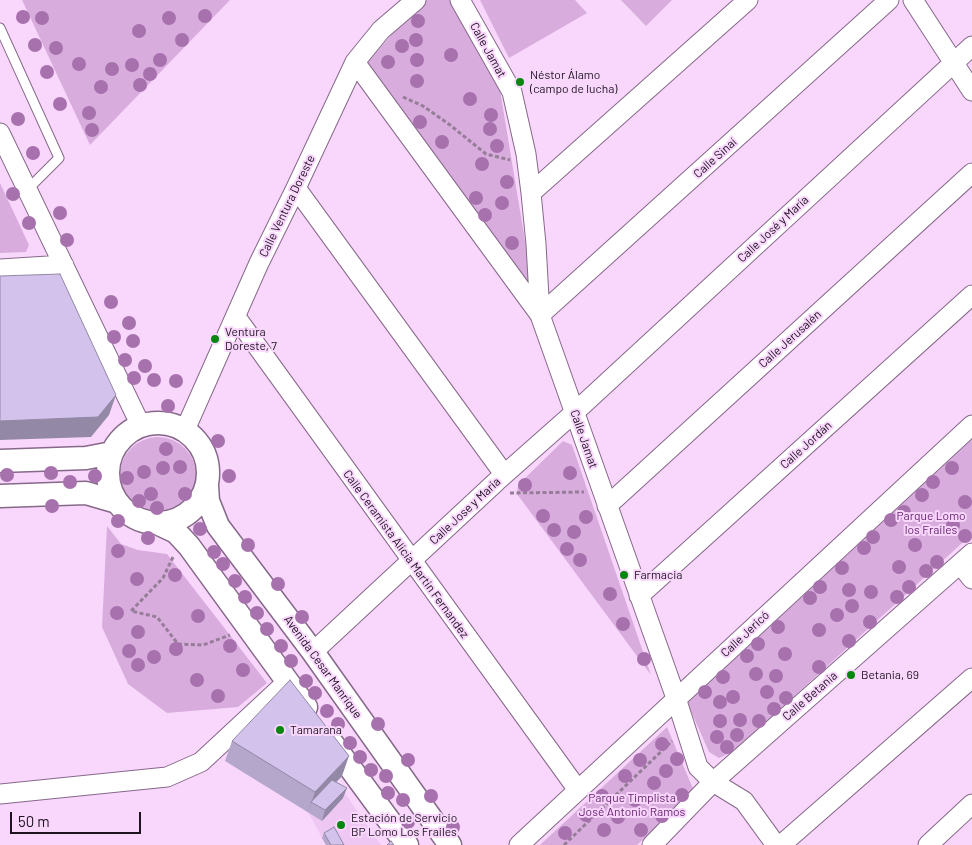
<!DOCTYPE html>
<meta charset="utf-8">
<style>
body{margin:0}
#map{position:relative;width:972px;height:845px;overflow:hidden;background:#f9d7fd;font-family:Barlow,sans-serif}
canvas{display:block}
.scale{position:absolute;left:10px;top:812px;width:131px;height:22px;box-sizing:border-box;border:2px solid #1d121e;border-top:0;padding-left:6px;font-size:15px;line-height:18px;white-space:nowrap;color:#1d121e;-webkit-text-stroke:4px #f9d7fd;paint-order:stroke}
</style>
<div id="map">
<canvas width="972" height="845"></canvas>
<div class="scale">50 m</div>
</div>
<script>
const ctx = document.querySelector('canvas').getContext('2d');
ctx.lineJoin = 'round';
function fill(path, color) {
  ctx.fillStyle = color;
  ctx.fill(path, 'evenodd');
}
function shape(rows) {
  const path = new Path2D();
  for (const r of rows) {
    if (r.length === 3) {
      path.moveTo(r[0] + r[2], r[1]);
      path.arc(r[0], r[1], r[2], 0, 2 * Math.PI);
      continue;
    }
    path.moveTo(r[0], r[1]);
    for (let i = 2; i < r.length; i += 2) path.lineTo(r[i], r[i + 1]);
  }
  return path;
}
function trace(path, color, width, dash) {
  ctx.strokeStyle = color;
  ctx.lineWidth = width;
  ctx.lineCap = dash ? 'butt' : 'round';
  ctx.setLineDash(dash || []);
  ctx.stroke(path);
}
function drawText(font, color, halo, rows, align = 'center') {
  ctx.font = font + ' Barlow,sans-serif';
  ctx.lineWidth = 4;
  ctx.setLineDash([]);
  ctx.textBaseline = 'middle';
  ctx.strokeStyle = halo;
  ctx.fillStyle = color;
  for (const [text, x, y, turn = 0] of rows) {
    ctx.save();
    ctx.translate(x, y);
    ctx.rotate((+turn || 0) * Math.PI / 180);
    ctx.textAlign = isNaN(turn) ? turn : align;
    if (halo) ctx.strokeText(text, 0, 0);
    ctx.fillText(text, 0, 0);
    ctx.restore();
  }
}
fill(shape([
 [337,782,381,845,326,845,308,812]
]), '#eec7f2');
fill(shape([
 [22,0,230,0,90,145],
 [422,0,454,0,499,84,535,301,363,67],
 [480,0,575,0,587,13,509,58],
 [621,0,672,0,646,26],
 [0,183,29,245,26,252,0,253],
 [972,435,972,534,733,752,719,758,709,752,687,702],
 [158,475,38],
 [563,441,572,445,651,675,517,494,518,485],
 [107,526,121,544,138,550,167,554,267,683,238,707,167,713,128,684,102,627],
 [667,727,694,791,637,845,540,845]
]), '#d8addd');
const service = shape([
 [0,28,59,158,27,190]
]);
const minor = shape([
 [460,0,512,92,526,154,531,193,536,244,540,315,676,698,698,767,713,782,744,801,776,845],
 [913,0,972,91],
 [355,62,540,315,889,0],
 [0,133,141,426],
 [296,188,504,474],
 [531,193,748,0],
 [0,269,64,265],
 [236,317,578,790],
 [185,430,259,263,296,188,355,62,381,30,416,0],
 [607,506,972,173],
 [960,564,972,579],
 [639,596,972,295],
 [313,652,497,481,575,412,972,46],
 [0,794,167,777,201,762,287,682],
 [519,845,972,425],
 [652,845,713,782,972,553],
 [781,845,972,678],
 [928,845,972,804]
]);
const tertiary = shape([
 [158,473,50],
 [0,461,86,458,112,453],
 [207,486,208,501,218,526,313,652,450,845],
 [0,496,86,493,117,502],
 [159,524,176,532,189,546,306,707],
 [329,739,407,845]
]);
trace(service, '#866889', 11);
trace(minor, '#866889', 21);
trace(tertiary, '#866889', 25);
trace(shape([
 [403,97,423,106,450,125,486,154,510,160],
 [510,493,584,492],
 [173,557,163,578,131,611,157,617,178,644,203,645,230,635],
 [564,845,672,741]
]), '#957d97', 3, [4, 2.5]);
trace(service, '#fff', 9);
trace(minor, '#fff', 19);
trace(tertiary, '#fff', 22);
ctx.fillStyle = '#a671ad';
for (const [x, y] of [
 [205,16],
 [23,17],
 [42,18],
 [169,18],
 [418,21],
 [139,31],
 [182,40],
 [416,40],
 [35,45],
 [402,46],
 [56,48],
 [451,55],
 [160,60],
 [417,60],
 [388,62],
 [79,64],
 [132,65],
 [112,69],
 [47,72],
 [150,74],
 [417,81],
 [140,85],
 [101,87],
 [470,99],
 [60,104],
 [89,113],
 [491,115],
 [18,119],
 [420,122],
 [490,129],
 [92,130],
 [442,142],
 [497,146],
 [33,153],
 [482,164],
 [507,182],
 [13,194],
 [476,198],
 [502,203],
 [60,213],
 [485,215],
 [29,223],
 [67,240],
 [512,243],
 [111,302],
 [129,323],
 [114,337],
 [133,341],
 [125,360],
 [145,366],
 [134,378],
 [154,380],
 [176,381],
 [168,406],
 [218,441],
 [166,449],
 [180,467],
 [163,468],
 [952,468],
 [144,472],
 [51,473],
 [570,473],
 [7,475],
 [95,476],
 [229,476],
 [127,478],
 [70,482],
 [933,482],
 [525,485],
 [151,494],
 [185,494],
 [922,495],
 [139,501],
 [965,502],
 [52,506],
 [157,508],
 [904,512],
 [543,516],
 [586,517],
 [891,520],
 [118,521],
 [953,525],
 [200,529],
 [554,530],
 [574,532],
 [965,536],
 [873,537],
 [148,538],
 [248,545],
 [915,545],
 [864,548],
 [567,549],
 [118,551],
 [214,552],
 [580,560],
 [937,562],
 [223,564],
 [899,567],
 [842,568],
 [926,571],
 [175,575],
 [137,579],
 [235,581],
 [278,584],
 [820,587],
 [909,587],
 [849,590],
 [871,592],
 [610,594],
 [245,597],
 [897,597],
 [810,598],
 [852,606],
 [117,613],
 [257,613],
 [837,615],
 [198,616],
 [302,617],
 [870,622],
 [623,624],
 [778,627],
 [267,629],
 [819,630],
 [138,632],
 [849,641],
 [758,644],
 [230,646],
 [281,646],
 [176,649],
 [129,651],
 [785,654],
 [747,656],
 [154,657],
 [644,659],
 [291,661],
 [138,665],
 [819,667],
 [243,670],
 [756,674],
 [776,676],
 [723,677],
 [197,680],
 [306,681],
 [705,692],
 [767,692],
 [315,693],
 [218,696],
 [733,697],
 [786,698],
 [720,702],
 [774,709],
 [327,711],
 [740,720],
 [720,721],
 [759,721],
 [338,724],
 [378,724],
 [737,735],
 [717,737],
 [350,743],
 [662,744],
 [727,747],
 [360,757],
 [677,759],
 [408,760],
 [640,760],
 [371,770],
 [666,771],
 [386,776],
 [625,776],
 [654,783],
 [388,793],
 [682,795],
 [431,796],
 [602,796],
 [403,800],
 [635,800],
 [586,815],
 [662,816],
 [618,817],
 [408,822],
 [453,827],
 [604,830],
 [641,830],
 [565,833]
]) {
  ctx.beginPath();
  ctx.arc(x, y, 7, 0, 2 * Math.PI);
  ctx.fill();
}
fill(shape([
 [232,741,342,776,336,782,343,798,322,821,225,761],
 [324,833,344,845,326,845,322,838]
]), '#b5a7cb');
fill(shape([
 [116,395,109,415,91,437,0,440,0,421],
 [349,756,342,776,315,804,311,802,308,812,315,792],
 [347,788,343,798,322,821,325,810]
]), '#9388a5');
const building = shape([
 [60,274,116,395,98,417,0,421,0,276,60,274],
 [290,680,349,756,315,792,232,741,290,680],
 [332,780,347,788,325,810,311,802,332,780],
 [334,827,344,845,331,845,324,833,334,827],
 [391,841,394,845,387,845,391,841]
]);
fill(building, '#d2c2ec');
trace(building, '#9388a5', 1);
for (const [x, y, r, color] of [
 [520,82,5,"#05870d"],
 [215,339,5,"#05870d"],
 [624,575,5,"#05870d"],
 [851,675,5,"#05870d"],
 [280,730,5,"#05870d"],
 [341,825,5,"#05870d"]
]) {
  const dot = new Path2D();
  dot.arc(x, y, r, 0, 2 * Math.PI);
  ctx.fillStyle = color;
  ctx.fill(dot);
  trace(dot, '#f9d7fd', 2);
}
drawText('12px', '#1d121e', '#f9d7fd', [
 ["Calle Jamat",488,50,61],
 ["Calle Sinaí",715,158,-42],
 ["Calle Ventura Doreste",287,206,-64],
 ["Calle José y María",773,229,-43],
 ["Calle Jerusalén",790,339,-42],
 ["Calle Jamat",584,439,71],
 ["Calle Jordán",806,445,-42],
 ["Calle Jose y Maria",465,511,-43],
 ["Calle Ceramista Alicia Martin Fernandez",406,554,54],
 ["Calle Jericó",745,634,-43],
 ["Avenida Cesar Manrique",323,667,54],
 ["Calle Betania",810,696,-41]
]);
drawText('12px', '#1d121e', '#f9d7fd', [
 ["Néstor Álamo",530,75],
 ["(campo de lucha)",530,89],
 ["Ventura",225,332],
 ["Doreste, 7",225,346],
 ["Farmacia",634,575],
 ["Betania, 69",861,675],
 ["Tamarana",290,730],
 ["Estación de Servicio",351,818],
 ["BP Lomo Los Frailes",351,832]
], 'left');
drawText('12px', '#631e6c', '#f9d7fd', [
 ["Parque Lomo",931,516],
 ["los Frailes",931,530],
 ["Parque Timplista",632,798],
 ["José Antonio Ramos",632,812]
]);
</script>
